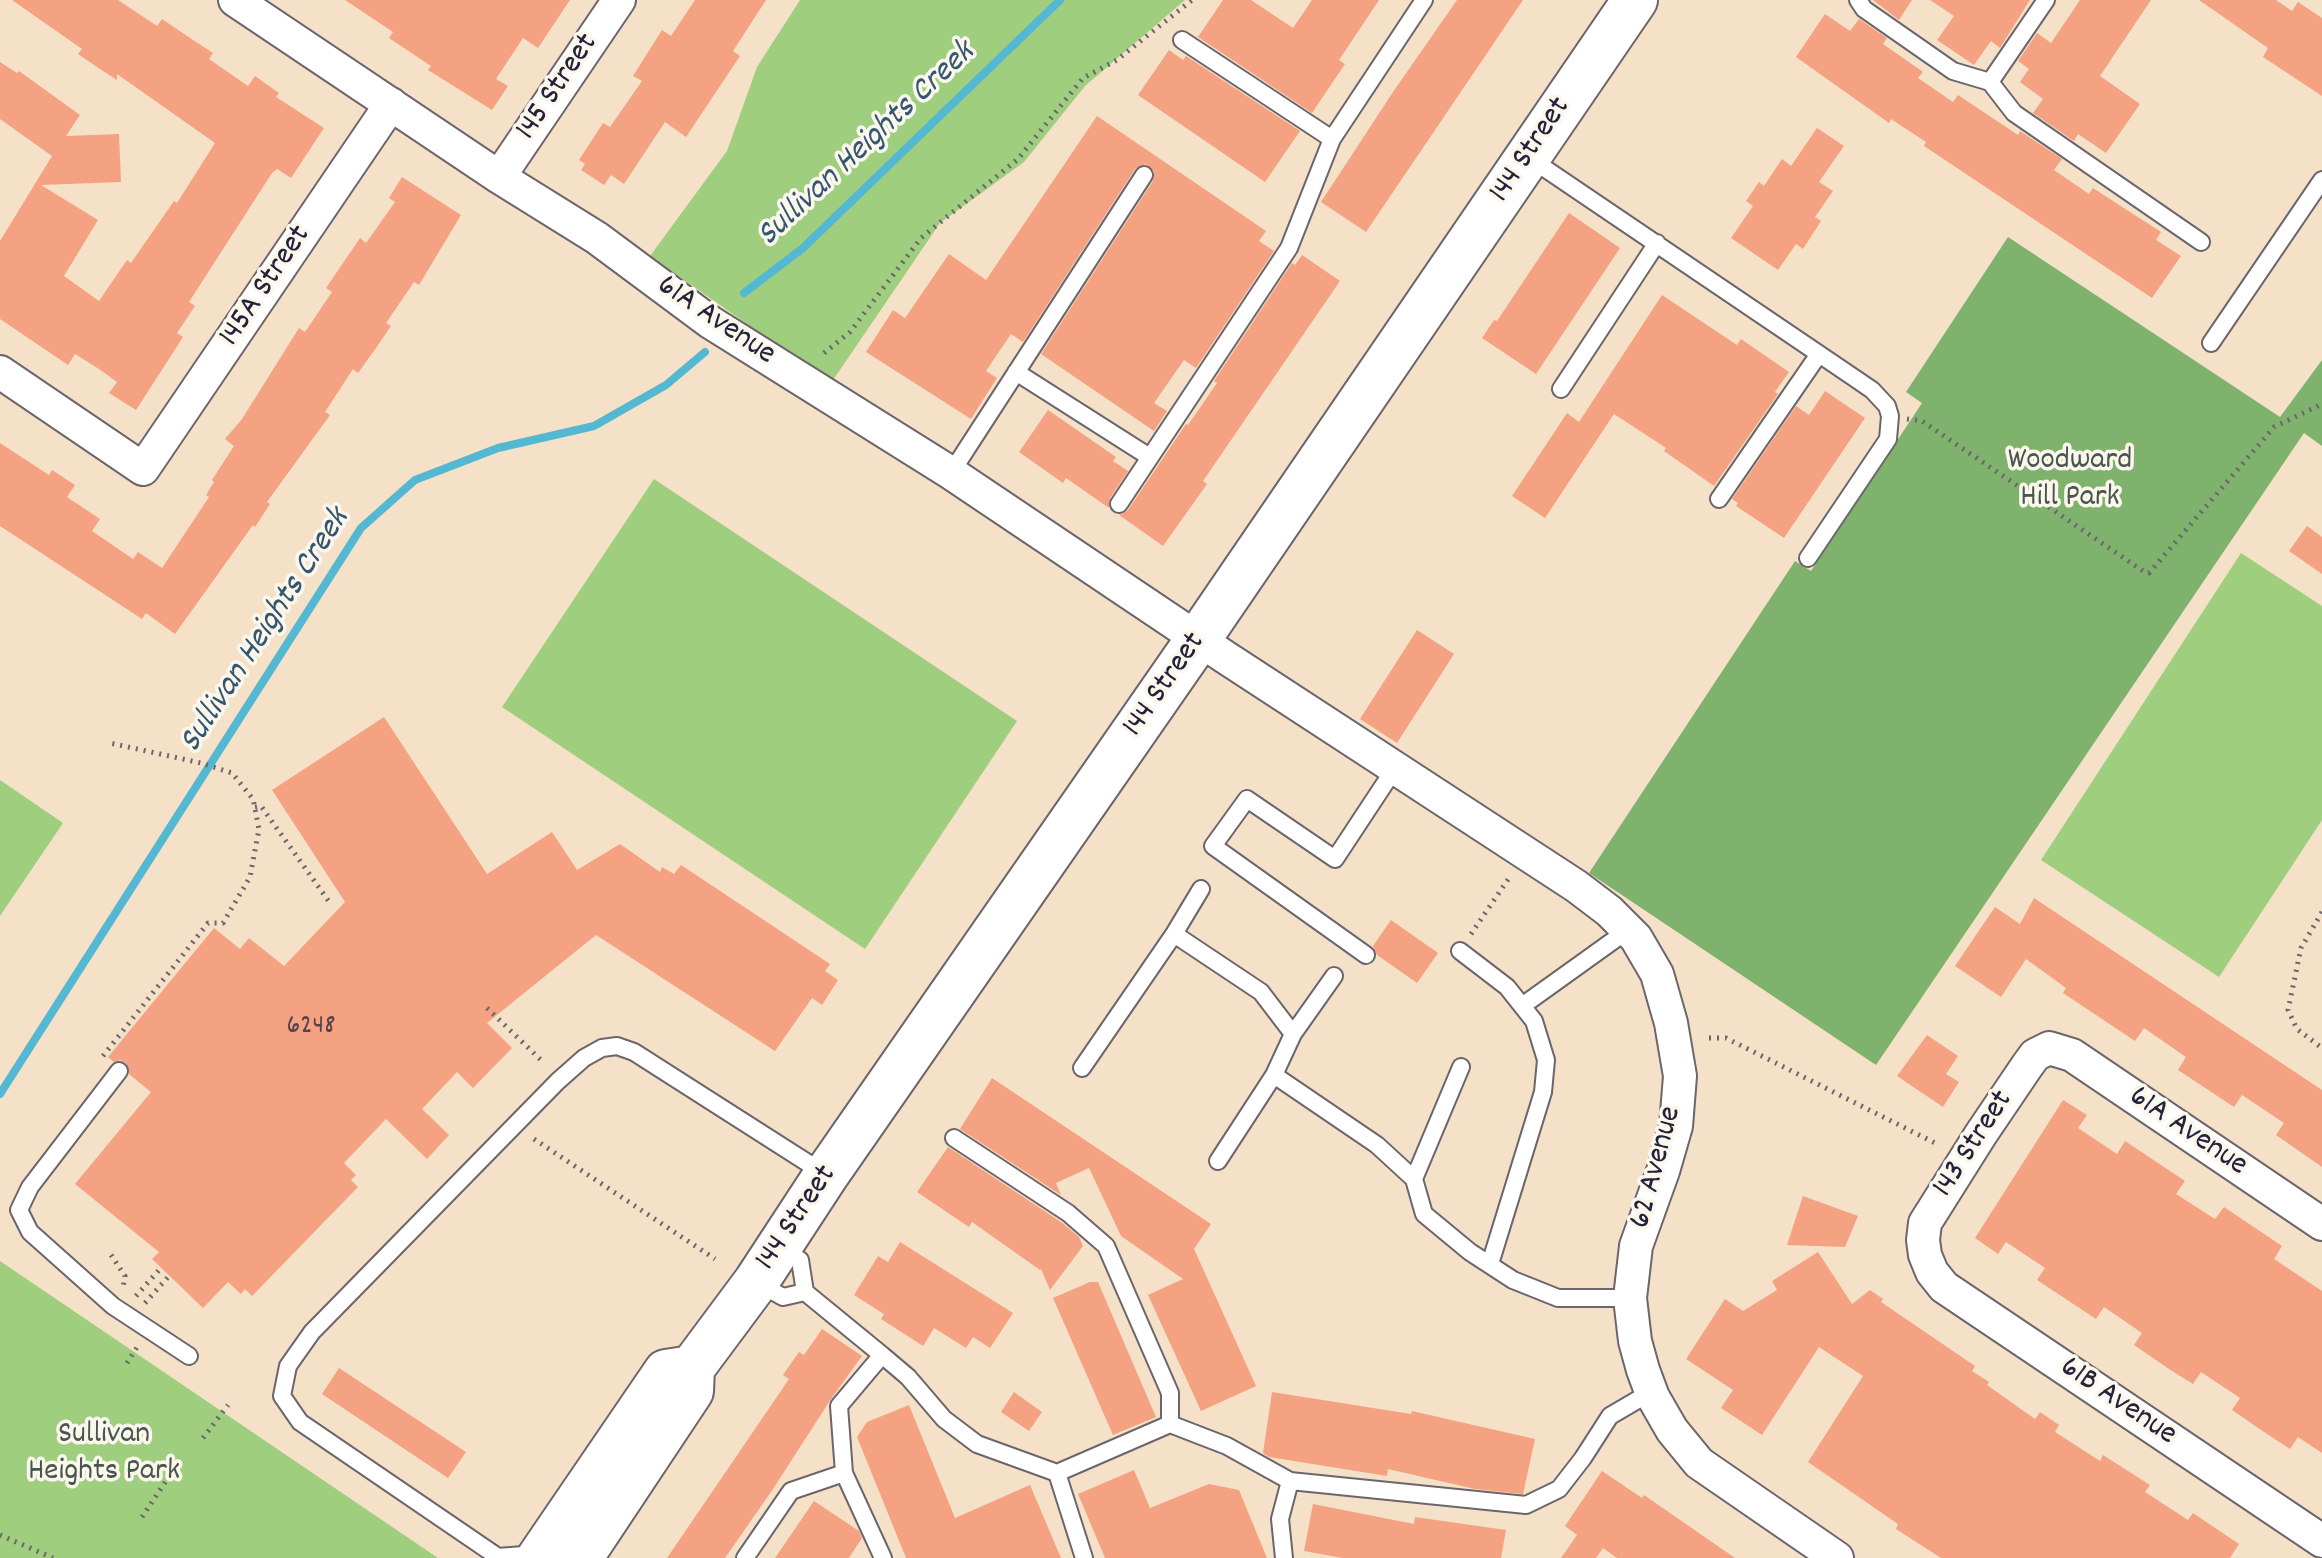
<!DOCTYPE html>
<style>
body{margin:0}
canvas{display:block;background:#f4e1c7}
</style>
<canvas width="2322" height="1558"></canvas>
<script>
const ctx = document.querySelector('canvas').getContext('2d');
ctx.lineJoin = 'round';
function fill(path, color) {
  ctx.fillStyle = color;
  ctx.fill(path, 'evenodd');
}
function shape(rows) {
  const path = new Path2D();
  for (const r of rows) {
    path.moveTo(r[0], r[1]);
    for (let i = 2; i < r.length; i += 2) path.lineTo(r[i], r[i + 1]);
  }
  return path;
}
function trace(path, color, width, dash) {
  ctx.strokeStyle = color;
  ctx.lineWidth = width;
  ctx.lineCap = dash ? 'butt' : 'round';
  ctx.setLineDash(dash || []);
  ctx.stroke(path);
}
function drawText(font, color, halo, rows, align = 'center') {
  ctx.font = font + ' Dekko,sans-serif';
  ctx.lineWidth = 7;
  ctx.setLineDash([]);
  ctx.textBaseline = 'middle';
  ctx.strokeStyle = halo;
  ctx.fillStyle = color;
  for (const [text, x, y, turn = 0] of rows) {
    ctx.save();
    ctx.translate(x, y);
    ctx.rotate((+turn || 0) * Math.PI / 180);
    ctx.textAlign = isNaN(turn) ? turn : align;
    if (halo) ctx.strokeText(text, 0, 0);
    ctx.fillText(text, 0, 0);
    ctx.restore();
  }
}
fill(shape([
 [800,0,1185,0,1085,86,1024,162,940,223,831,383,650,256,727,151,757,67],
 [654,479,1017,721,865,949,502,707],
 [2241,553,2322,606,2322,820,2219,977,2041,860],
 [0,780,63,823,0,916],
 [0,1261,438,1558,0,1558]
]), '#9fcf7e');
fill(shape([
 [2008,237,2280,417,2322,360,2322,446,2304,433,1876,1065,1589,873,1795,561,1811,571,1922,403,1906,392]
]), '#7fb26d');
trace(shape([
 [744,293,803,248,1060,0],
 [0,1094,361,528,415,480,498,448,594,426,666,385,705,352]
]), '#54b8d2', 8);
fill(shape([
 [12,0,118,0,157,26,162,19,190,38,213,53,209,59,248,86,255,76,279,93,276,97,324,128,291,178,277,169,272,173,189,302,195,306,177,333,183,337,136,410,109,393,117,382,99,369,75,354,68,365,0,319,0,241,52,156,0,119,0,62,17,73,19,71,80,115,66,136,119,134,121,182,41,185,98,220,64,276,99,301,127,260,131,263,174,201,177,203,215,143,117,74,117,80,97,67,78,54,82,49],
 [345,0,570,0,538,48,523,38,496,79,508,86,492,110,428,70,431,66,389,38,393,32],
 [695,0,766,0,733,51,740,56,686,137,665,122,624,184,611,175,604,185,581,170,585,164,579,160,603,123,610,127,642,81,633,76,662,30,671,36],
 [1223,0,1251,0,1293,28,1312,0,1379,0,1339,60,1345,64,1312,113,1198,37],
 [1457,0,1523,0,1366,232,1321,202,1393,92],
 [1873,0,1912,0,1899,20],
 [1930,0,2030,0,2000,48,1991,41,1974,65,1937,40,1954,16],
 [2080,0,2151,0,2100,76,2140,104,2106,153,2078,134,2074,141,2033,113,2043,99,2020,82,2029,69,2018,61,2037,33,2051,43],
 [2199,0,2276,0,2292,11,2298,2,2322,18,2322,96,2263,57,2268,48],
 [1825,14,1850,31,1859,19,1887,38,1883,44,1923,72,1918,78,1953,102,1958,95,2018,135,2020,131,2062,159,2054,170,2089,194,2093,188,2161,232,2156,240,2181,256,2152,298,1924,146,1926,142,1891,119,1889,123,1796,57],
 [1169,50,1183,60,1186,56,1300,131,1265,182,1138,95],
 [1097,116,1266,231,1259,241,1274,251,1196,368,1184,360,1154,403,1167,411,1154,431,1041,354,1153,181,1154,171,1145,164,1135,169,1023,342,1011,334,986,371,997,378,971,419,866,352,893,310,905,318,949,254,986,280],
 [1817,128,1844,146,1819,182,1833,191,1815,217,1821,221,1803,249,1796,244,1778,270,1731,238,1753,206,1746,201,1759,182,1764,186,1782,159,1791,166],
 [402,177,461,215,419,285,414,282,386,323,391,326,376,348,358,373,353,369,325,412,330,415,267,502,270,504,255,527,253,525,175,634,146,613,142,619,0,526,0,443,49,475,52,470,75,485,67,497,100,519,92,531,133,559,138,552,162,568,209,497,206,495,214,482,212,480,234,446,225,439,242,419,299,328,305,332,332,292,326,288,360,238,366,243,395,202,389,198],
 [1569,213,1620,248,1536,374,1482,338,1494,320,1497,321],
 [1302,255,1340,281,1203,481,1207,484,1163,546,1119,515,1128,510,1186,424,1188,425,1217,383,1214,381,1292,263,1295,265],
 [1662,295,1737,345,1741,339,1789,372,1775,392,1778,394,1714,486,1664,451,1666,448,1614,414,1545,518,1512,496,1567,413,1579,422],
 [1825,391,1865,418,1784,538,1736,506,1738,503,1732,499,1796,406,1809,415],
 [1048,410,1116,457,1113,461,1128,471,1110,498,1109,508,1066,478,1063,483,1019,452],
 [2307,526,2322,537,2322,574,2289,551],
 [1417,630,1454,654,1397,743,1360,719],
 [384,717,487,874,552,832,577,870,620,844,660,872,662,867,674,874,681,865,830,964,825,971,838,980,822,1005,812,998,775,1051,596,935,487,1023,512,1048,473,1088,457,1072,422,1109,449,1135,427,1159,386,1119,344,1163,356,1175,351,1180,358,1187,252,1296,245,1289,241,1294,228,1282,203,1308,152,1259,159,1252,75,1184,151,1092,129,1074,126,1063,120,1060,114,1062,108,1057,214,928,240,949,249,938,284,966,345,902,272,790],
 [2034,898,2322,1090,2322,1167,2276,1135,2284,1123,2242,1095,2234,1107,2178,1070,2186,1057,2144,1028,2135,1041,2063,993,2066,988,2026,959,2001,997,1955,966,1995,907,2020,924],
 [1391,920,1438,953,1417,983,1377,955,1373,946],
 [1927,1035,1958,1056,1946,1074,1959,1082,1943,1107,1897,1076],
 [992,1078,1211,1224,1194,1249,1256,1386,1201,1411,1148,1295,1183,1279,1121,1236,1089,1168,1056,1183,1061,1195,960,1129],
 [2063,1100,2087,1115,2078,1128,2117,1154,2125,1141,2185,1181,2176,1194,2215,1219,2224,1207,2282,1246,2274,1259,2322,1291,2322,1453,2298,1437,2290,1449,2267,1434,2232,1410,2240,1398,2201,1372,2193,1384,2169,1369,2134,1345,2142,1333,2104,1307,2096,1319,2037,1280,2045,1268,2006,1242,1998,1254,1975,1238],
 [948,1147,1061,1222,1079,1237,1083,1246,1050,1290,1041,1269,1040,1270,972,1222,969,1227,917,1192],
 [1803,1196,1858,1216,1845,1247,1787,1245],
 [900,1242,1013,1313,990,1348,973,1337,966,1348,934,1328,923,1346,881,1319,884,1314,854,1295,878,1256,888,1262],
 [1818,1252,1852,1304,1870,1290,1883,1299,1881,1302,1975,1366,1972,1371,1989,1382,1987,1385,2035,1419,2040,1412,2059,1425,2055,1432,2100,1461,2103,1455,2150,1485,2145,1492,2188,1520,2193,1513,2239,1544,2230,1558,1941,1558,1896,1529,1898,1524,1808,1462,1863,1376,1819,1347,1762,1435,1721,1408,1733,1390,1686,1359,1725,1299,1743,1311,1777,1290,1772,1281],
 [1090,1282,1098,1282,1156,1417,1113,1435,1053,1298],
 [822,1329,862,1356,831,1399,773,1489,725,1558,667,1558,789,1379,783,1375,799,1352,804,1355],
 [339,1368,466,1452,448,1478,322,1394],
 [1014,1392,1042,1412,1029,1431,1001,1412],
 [1272,1392,1411,1414,1412,1411,1535,1439,1523,1494,1475,1489,1388,1469,1387,1476,1269,1457,1263,1453],
 [909,1405,955,1518,1030,1485,1061,1558,906,1558,857,1437,867,1422],
 [1134,1470,1150,1508,1209,1484,1239,1490,1267,1558,1105,1558,1078,1494],
 [1602,1471,1642,1498,1644,1495,1735,1558,1617,1558,1603,1548,1596,1558,1561,1558,1577,1535,1565,1526],
 [814,1501,859,1531,862,1538,849,1558,775,1558],
 [1313,1504,1414,1524,1415,1517,1506,1530,1501,1558,1342,1558,1304,1551]
]), '#f4a282');
const service = shape([
 [1858,0,1864,9,1953,71,1990,82,2014,113,2201,242],
 [1182,40,1332,139],
 [1990,82,2046,0],
 [1528,157,1853,377,1872,390,1887,406,1890,416,1888,439,1808,558],
 [2211,343,2322,180],
 [1016,372,1148,456],
 [1561,389,1657,243],
 [951,473,1144,175],
 [1719,499,1819,354],
 [1119,504,1289,248,1332,139,1424,0],
 [1174,934,1201,889],
 [1460,951,1507,987,1534,1021,1546,1060,1543,1092,1490,1264],
 [1366,955,1213,846,1247,799,1335,859,1395,768],
 [1522,1006,1628,930],
 [1293,1034,1334,976],
 [1082,1068,1174,934,1261,992,1293,1034,1274,1075,1377,1145,1414,1179,1424,1214,1470,1252,1513,1280,1558,1298,1630,1298],
 [119,1071,30,1187,19,1210,30,1232,113,1306,189,1356],
 [954,1138,1068,1213,1106,1246,1170,1393,1170,1424,1057,1473],
 [1218,1161,1274,1075],
 [1414,1179,1461,1067],
 [781,1247,800,1260,805,1292,882,1355,839,1406,844,1473,883,1558],
 [756,1282,783,1297,805,1292],
 [882,1355,908,1377,944,1419,977,1444,1057,1473,1084,1558],
 [1170,1424,1227,1446,1290,1481,1526,1505,1559,1489,1583,1458,1610,1416,1651,1392],
 [536,1554,498,1557,300,1422,282,1396,288,1366,312,1332,558,1081,584,1058,602,1048,617,1046,634,1052,825,1174],
 [745,1558,791,1491,844,1473],
 [1284,1558,1280,1519,1290,1481]
]);
const minor = shape([
 [235,0,499,177,597,238,710,322,951,473,1225,657,1576,886,1609,911,1636,938,1657,974,1671,1023,1680,1076,1676,1126,1663,1171,1636,1246,1630,1298,1635,1341,1643,1370,1653,1397,1672,1430,1699,1463,1837,1558],
 [499,177,619,0],
 [0,372,143,469,391,104],
 [2322,1224,2072,1055,2049,1048,2035,1055,2027,1066,1981,1134,1925,1223,1923,1240,1925,1255,1932,1272,1944,1287,2322,1541]
]);
const secondary = shape([
 [539,1558,666,1372,692,1368],
 [580,1558,691,1391,692,1368,756,1282,826,1175,1199,638,1635,0]
]);
trace(service, '#6c656c', 20);
trace(minor, '#6c656c', 36);
trace(secondary, '#6c656c', 48);
trace(shape([
 [824,353,850,332,921,238,1018,159,1083,78,1117,60,1192,0],
 [1907,419,1922,421,2143,571,2149,573,2274,427,2322,404],
 [255,807,261,806,330,903],
 [2322,912,2301,948,2288,1010,2297,1029,2322,1048],
 [1471,934,1509,878],
 [487,1008,543,1062],
 [1709,1038,1726,1038,1939,1145],
 [103,1056,208,923,223,923,250,877,259,829,253,799,232,773,201,763,110,743],
 [534,1139,715,1259],
 [111,1255,125,1276,123,1288],
 [136,1296,159,1270],
 [145,1303,168,1277],
 [127,1363,139,1344],
 [203,1438,228,1405],
 [142,1517,176,1466],
 [0,1535,53,1558]
]), '#6c656c', 5, [2, 6]);
trace(service, '#fff', 16);
trace(minor, '#fff', 32);
trace(secondary, '#fff', 44);
drawText('28px', '#56424d', null, [
 ["6248",311,1028]
]);
drawText('32px', '#22223b', '#fbf7ec', [
 ["145 Street",559,88,-56],
 ["144 Street",1532,151,-56],
 ["145A Street",267,287,-56],
 ["61A Avenue",715,322,34],
 ["144 Street",1166,686,-55],
 ["61A Avenue",2187,1133,34],
 ["143 Street",1975,1145,-57],
 ["62 Avenue",1658,1168,-75],
 ["144 Street",798,1219,-56],
 ["61B Avenue",2117,1403,34]
]);
drawText('32px', '#48564f', '#fbf7ec', [
 ["Woodward",2070,463],
 ["Hill Park",2070,500],
 ["Sullivan",104,1437],
 ["Heights Park",104,1474]
]);
drawText('italic 34px', '#345670', '#fbf7ec', [
 ["Sullivan Heights Creek",868,146,-43],
 ["Sullivan Heights Creek",267,632,-57]
]);
</script>
